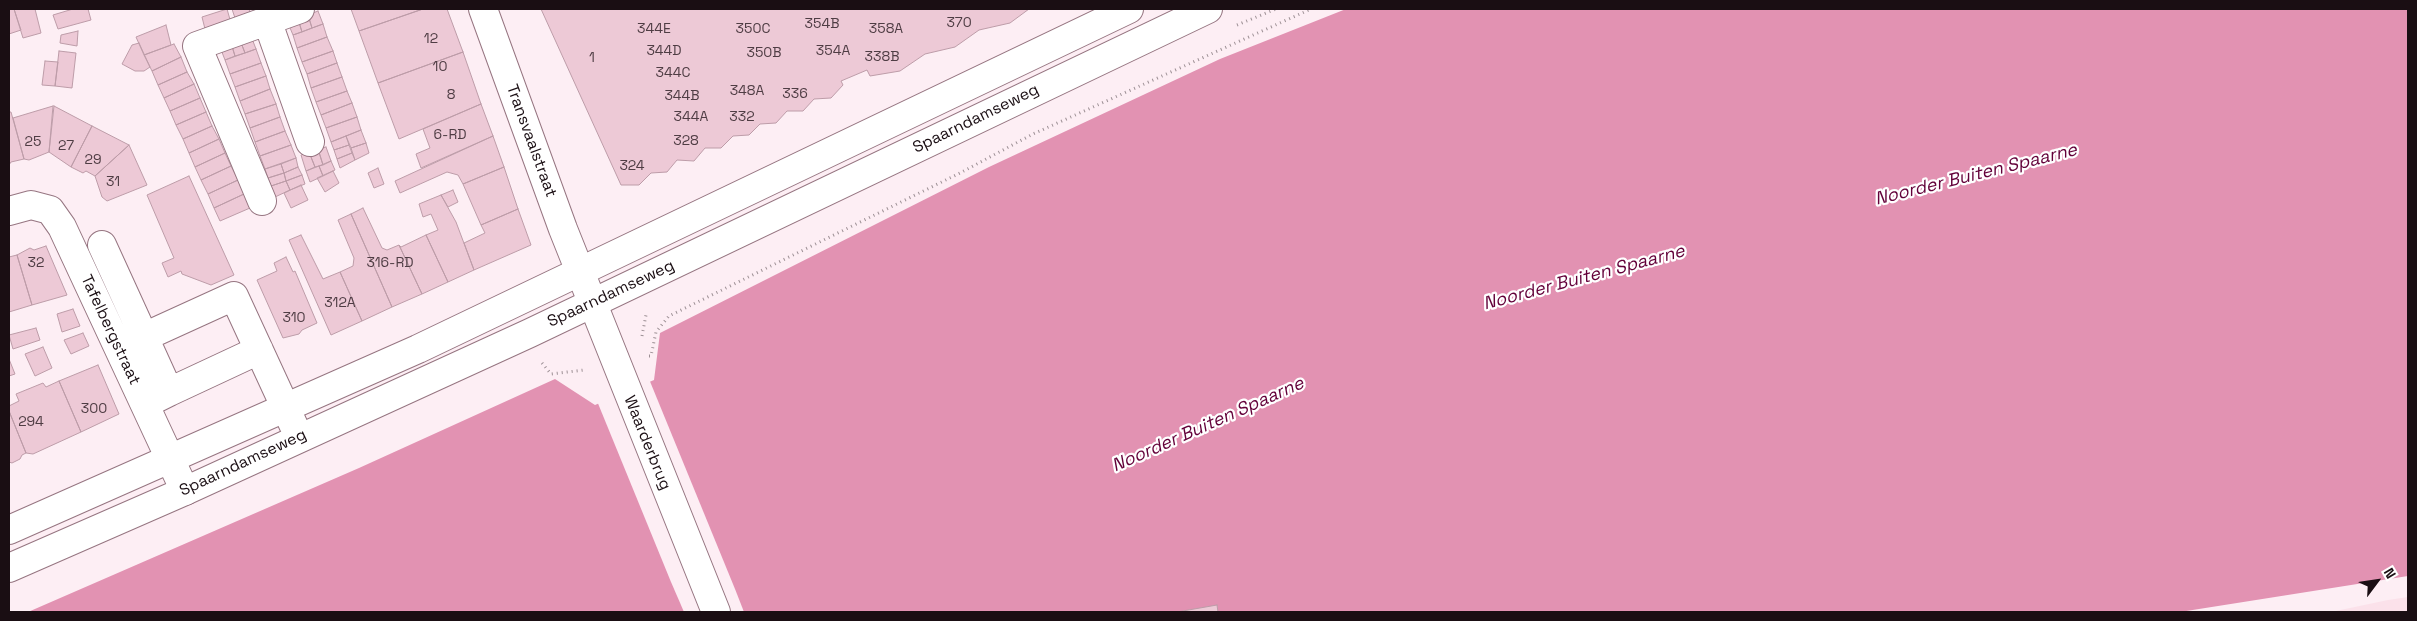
<!DOCTYPE html>
<style>
body{margin:0}
#map{position:relative;width:2417px;height:621px;overflow:hidden;background:#fdeef4;font-family:"Space Grotesk",sans-serif}
canvas{display:block}
.frame{position:absolute;inset:0;border:10px solid #1a0e13;pointer-events:none}
.north{position:absolute;left:2352px;top:556px;width:50px;height:50px;-webkit-text-stroke:4px #fff;paint-order:stroke;rotate:59deg;font-size:14px;font-weight:700;line-height:20px;text-align:center;color:#1a0e13}
.north::after{content:'';display:block;margin:auto;width:18px;height:22px;background:#1a0e13;clip-path:polygon(50% 0,100% 100%,50% 72%,0 100%)}
</style>
<div id="map">
<canvas width="2417" height="621"></canvas>
<div class="frame"></div>
<div class="north">N</div>
</div>
<script>
const ctx = document.querySelector('canvas').getContext('2d');
ctx.lineJoin = 'round';
function fill(path, color) {
  ctx.fillStyle = color;
  ctx.fill(path, 'evenodd');
}
function shape(rows) {
  const path = new Path2D();
  for (const r of rows) {
    path.moveTo(r[0], r[1]);
    for (let i = 2; i < r.length; i += 2) path.lineTo(r[i], r[i + 1]);
  }
  return path;
}
function trace(path, color, width, dash) {
  ctx.strokeStyle = color;
  ctx.lineWidth = width;
  ctx.lineCap = dash ? 'butt' : 'round';
  ctx.setLineDash(dash || []);
  ctx.stroke(path);
}
function drawText(font, color, halo, rows, align = 'center') {
  ctx.font = font + ' "Space Grotesk",sans-serif';
  ctx.lineWidth = 4.5;
  ctx.setLineDash([]);
  ctx.textBaseline = 'middle';
  ctx.strokeStyle = halo;
  ctx.fillStyle = color;
  for (const [text, x, y, turn = 0] of rows) {
    ctx.save();
    ctx.translate(x, y);
    ctx.rotate((+turn || 0) * Math.PI / 180);
    ctx.textAlign = isNaN(turn) ? turn : align;
    if (halo) ctx.strokeText(text, 0, 0);
    ctx.fillText(text, 0, 0);
    ctx.restore();
  }
}
fill(shape([
 [2408,597,2408,612,2331,612,2388,600]
]), '#fbe1ea');
fill(shape([
 [1346,9,2408,9,2408,576,2180,612,28,612,359,468,555,379,595,405,654,380,660,333,989,167,1220,59]
]), '#e292b2');
fill(shape([
 [649,379,735,589,744,612,684,612,671,582,597,401]
]), '#fdeef4');
const building = shape([
 [9,9,14,9,21,30,9,34,9,9],
 [14,9,35,9,41,33,23,38,14,9],
 [73,9,88,9,91,20,58,29,53,15,73,9],
 [227,9,231,23,206,33,202,17,227,9],
 [232,9,249,9,252,17,236,21,232,9],
 [351,9,423,9,359,31,351,9],
 [423,9,447,9,463,52,378,83,359,31,423,9],
 [541,9,1029,9,1010,23,979,30,955,47,925,54,900,71,870,76,867,70,841,81,843,85,831,98,814,99,803,111,787,111,776,123,760,124,749,135,733,136,721,148,705,148,694,161,677,160,667,172,651,173,639,185,621,185,541,9],
 [318,11,323,24,312,28,308,15,318,11],
 [308,15,312,28,302,32,298,19,308,15],
 [298,19,302,32,293,35,288,23,298,19],
 [323,24,327,37,297,48,293,35,323,24],
 [166,25,171,45,144,55,136,37,166,25],
 [78,31,77,46,60,43,61,35,78,31],
 [251,36,256,49,245,53,240,40,251,36],
 [327,37,333,51,302,62,297,48,327,37],
 [240,40,245,53,235,56,231,43,240,40],
 [139,43,150,67,144,71,135,71,122,64,132,45,139,43],
 [231,43,235,56,225,60,220,47,231,43],
 [174,44,181,57,152,71,144,55,174,44],
 [256,49,261,63,230,74,225,60,256,49],
 [59,51,76,53,72,88,55,86,59,51],
 [333,51,337,63,307,74,302,62,333,51],
 [463,52,481,104,399,139,378,83,463,52],
 [181,57,187,72,158,85,152,71,181,57],
 [45,61,58,62,55,86,42,85,45,61],
 [261,63,266,76,235,87,230,74,261,63],
 [337,63,342,77,311,88,307,74,337,63],
 [187,72,194,84,164,98,158,85,187,72],
 [266,76,270,89,240,101,235,87,266,76],
 [342,77,347,91,316,102,311,88,342,77],
 [194,84,200,98,170,111,164,98,194,84],
 [270,89,276,104,245,114,240,101,270,89],
 [347,91,352,103,321,115,316,102,347,91],
 [200,98,206,112,176,125,170,111,200,98],
 [352,103,357,117,326,128,321,115,352,103],
 [276,104,280,117,250,128,245,114,276,104],
 [481,104,493,136,421,168,416,154,430,148,423,129,481,104],
 [53,106,49,152,29,160,24,159,13,118,53,106],
 [54,106,92,126,71,167,49,152,54,106],
 [9,112,11,112,24,159,11,162,9,165,9,112],
 [206,112,212,126,183,139,176,125,206,112],
 [280,117,285,131,255,142,250,128,280,117],
 [357,117,361,130,331,142,326,128,357,117],
 [92,126,129,145,95,176,86,171,83,173,71,167,92,126],
 [212,126,219,139,189,153,183,139,212,126],
 [361,130,366,143,351,148,346,136,361,130],
 [285,131,291,145,260,156,255,142,285,131],
 [346,136,349,145,334,150,331,142,346,136],
 [493,136,504,167,463,184,458,175,447,172,400,193,395,181,493,136],
 [219,139,225,153,195,167,189,153,219,139],
 [366,143,369,153,355,160,351,148,366,143],
 [129,145,147,185,107,201,102,197,95,176,129,145],
 [291,145,296,158,265,169,260,156,291,145],
 [349,145,352,153,337,159,334,150,349,145],
 [326,147,331,161,323,165,318,149,326,147],
 [318,149,323,165,315,167,309,152,318,149],
 [309,152,315,167,306,171,301,155,309,152],
 [225,153,231,166,201,180,195,167,225,153],
 [352,153,355,160,340,168,337,159,352,153],
 [296,158,298,167,284,173,281,164,296,158],
 [331,161,335,170,323,176,319,166,331,161],
 [281,164,284,173,268,178,265,169,281,164],
 [231,166,238,180,208,194,201,180,231,166],
 [319,166,323,176,310,182,306,171,319,166],
 [298,167,302,175,286,181,284,173,298,167],
 [504,167,518,209,481,225,463,184,504,167],
 [378,168,384,184,374,188,368,173,378,168],
 [333,171,339,183,325,192,317,178,333,171],
 [284,173,286,181,271,186,268,178,284,173],
 [302,175,305,184,290,190,286,181,302,175],
 [189,176,234,275,211,285,182,274,181,271,168,277,162,263,174,258,147,195,189,176],
 [238,180,244,194,214,208,208,194,238,180],
 [286,181,290,190,275,197,271,186,286,181],
 [301,185,308,200,291,208,284,193,301,185],
 [453,190,458,202,448,207,441,195,453,190],
 [244,194,250,208,220,221,214,208,244,194],
 [441,195,456,222,474,270,448,282,426,235,438,230,431,214,423,217,419,204,441,195],
 [363,208,382,248,387,250,399,245,422,294,392,307,351,214,363,208],
 [518,209,531,245,474,270,464,243,485,233,481,225,518,209],
 [351,214,392,307,362,321,340,272,353,266,354,258,338,220,351,214],
 [301,235,323,279,340,272,362,321,331,335,289,240,301,235],
 [426,235,448,282,422,294,399,245,401,247,426,235],
 [46,246,67,295,32,305,17,255,30,248,34,250,46,246],
 [17,255,32,305,9,312,9,257,17,255],
 [286,257,293,272,295,271,317,323,302,330,299,334,283,338,257,280,277,271,274,263,286,257],
 [73,309,80,326,62,332,57,314,73,309],
 [36,328,40,340,13,349,9,335,36,328],
 [83,333,89,346,71,354,64,340,83,333],
 [43,347,52,368,35,376,25,354,43,347],
 [9,359,15,374,9,376,9,359],
 [98,365,119,414,81,432,59,381,98,365],
 [59,381,81,432,33,454,26,453,9,411,9,406,19,401,16,394,43,383,46,387,59,381],
 [9,411,26,453,22,455,20,459,12,463,9,462,9,411],
 [1217,605,1218,612,1177,612,1217,605]
]);
fill(building, '#edc9d6');
trace(building, '#bd9ca8', 1);
const minor = shape([
 [483,9,563,229,716,612],
 [267,20,310,142],
 [262,201,197,46,300,9],
 [9,211,31,205,50,210,62,227,185,491],
 [102,245,144,337],
 [169,392,259,350],
 [145,404,169,392,144,337,234,296,299,437]
]);
const major = shape([
 [9,530,418,349,1129,9],
 [9,568,185,491,530,333,1208,9]
]);
trace(minor, '#967581', 30);
trace(major, '#967581', 30);
trace(shape([
 [1237,25,1276,9],
 [642,336,646,315],
 [649,356,651,356,656,332,669,316,960,173,1033,134,1311,9],
 [542,363,551,374,584,370]
]), '#9d9095', 3, [1, 4]);
trace(minor, '#fff', 28);
trace(major, '#fff', 28);
drawText('14px', '#4f3d44', null, [
 ["370",959,23],
 ["354B",822,24],
 ["344E",654,29],
 ["350C",753,29],
 ["358A",886,29],
 ["12",431,39],
 ["344D",664,51],
 ["354A",833,51],
 ["350B",764,53],
 ["338B",882,57],
 ["1",592,58],
 ["10",440,67],
 ["344C",673,73],
 ["348A",747,91],
 ["336",795,94],
 ["8",451,95],
 ["344B",682,96],
 ["344A",691,117],
 ["332",742,117],
 ["6-RD",450,135],
 ["328",686,141],
 ["25",33,142],
 ["27",66,146],
 ["29",93,160],
 ["324",632,166],
 ["31",113,182],
 ["32",36,263],
 ["316-RD",390,263],
 ["312A",340,303],
 ["310",294,318],
 ["300",94,409],
 ["294",31,422]
]);
drawText('16px', '#1a0e13', '#fff', [
 ["Spaarndamseweg",976,119,-26],
 ["Transvaalstraat",531,141,70],
 ["Spaarndamseweg",611,294,-25],
 ["Tafelbergstraat",110,330,65],
 ["Waarderbrug",647,443,68],
 ["Spaarndamseweg",243,463,-25]
]);
drawText('italic 18px', '#630039', '#fff', [
 ["Noorder Buiten Spaarne",1976,175,-14],
 ["Noorder Buiten Spaarne",1584,278,-15],
 ["Noorder Buiten Spaarne",1208,425,-24]
]);
</script>
